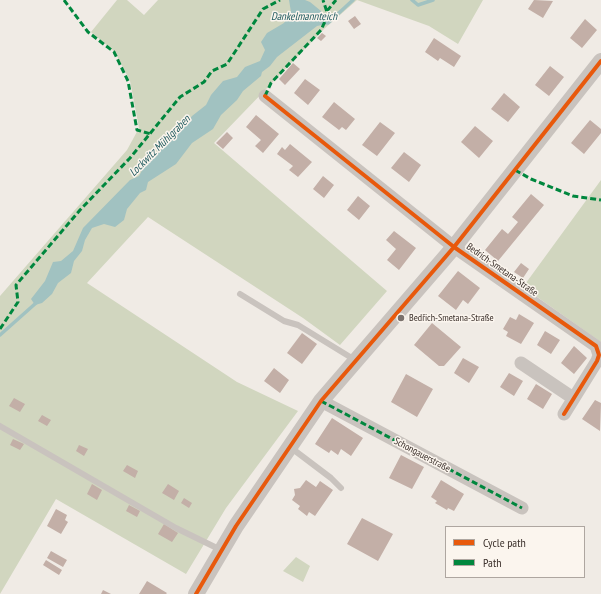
<!DOCTYPE html>
<meta charset="utf-8">
<style>
body{margin:0}
#map{position:relative;width:601px;height:594px;overflow:hidden;background:#f0ebe5;font-family:"PT Sans Narrow",sans-serif}
canvas{display:block}
.legend{position:absolute;left:445px;top:526px;width:140px;height:52px;box-sizing:border-box;background:#fbf5ee;border:1px solid #aea6a0;margin:0;padding:5px 7px;list-style:none;font-size:12px;color:#3b302b}
.legend li{display:flex;align-items:center;gap:8px;height:20px}
.legend b{width:20px;border:1px solid #aea6a0}
</style>
<div id="map">
<canvas width="601" height="594"></canvas>
<ul class="legend">
<li><b style="height:5px;background:#e8590c"></b>Cycle path</li>
<li><b style="height:5px;background:#00873e"></b>Path</li>
</ul>
</div>
<script>
const ctx = document.querySelector('canvas').getContext('2d');
ctx.lineJoin = 'round';
function fill(path, color) {
  ctx.fillStyle = color;
  ctx.fill(path, 'evenodd');
}
function shape(rows) {
  const path = new Path2D();
  for (const r of rows) {
    path.moveTo(r[0], r[1]);
    for (let i = 2; i < r.length; i += 2) path.lineTo(r[i], r[i + 1]);
  }
  return path;
}
function trace(path, color, width, dash) {
  ctx.strokeStyle = color;
  ctx.lineWidth = width;
  ctx.lineCap = dash ? 'butt' : 'round';
  ctx.setLineDash(dash || []);
  ctx.stroke(path);
}
function drawText(font, color, halo, rows, align = 'center') {
  ctx.font = font + ' "PT Sans Narrow",sans-serif';
  ctx.lineWidth = 3;
  ctx.setLineDash([]);
  ctx.textBaseline = 'middle';
  ctx.strokeStyle = halo;
  ctx.fillStyle = color;
  for (const [text, x, y, turn = 0] of rows) {
    ctx.save();
    ctx.translate(x, y);
    ctx.rotate((+turn || 0) * Math.PI / 180);
    ctx.textAlign = isNaN(turn) ? turn : align;
    if (halo) ctx.strokeText(text, 0, 0);
    ctx.fillText(text, 0, 0);
    ctx.restore();
  }
}
fill(shape([
 [117,0,127,0,144,15,158,0,357,0,324,29,214,143,387,291,340,345,303,318,148,217,87,283,237,382,298,411,226,508,186,574,56,499,0,594,0,296,127,150,139,128,130,81,115,52,91,32],
 [357,0,483,0,458,44,429,26],
 [601,180,601,342,523,287],
 [296,557,310,566,303,582,283,571]
]), '#d1d6bf');
fill(shape([
 [289,0,305,0,310,2,321,11,326,20,322,25,317,26,277,57,270,66,262,72,261,76,243,91,237,100,221,115,213,129,192,143,176,164,148,182,146,190,140,193,127,209,124,220,115,227,104,224,92,228,85,240,82,251,74,261,71,273,58,283,52,294,42,303,35,305,31,299,45,281,53,262,61,261,73,251,83,228,130,180,139,176,145,165,160,151,170,136,183,128,192,116,206,105,211,95,223,81,237,77,245,67,260,61,265,50,261,42,267,33,284,23,291,12]
]), '#a1c2c1');
trace(shape([
 [412,0,418,5,433,0],
 [320,22,328,23,353,0],
 [0,335,36,303]
]), '#a1c2c1', 3.5);
fill(shape([
 [534,0,553,1,543,18,528,9],
 [355,16,361,24,354,29,348,21],
 [585,19,597,30,582,48,570,38],
 [322,33,326,36,321,41,317,38],
 [434,38,461,56,454,67,440,58,438,61,425,52],
 [293,63,300,69,285,85,279,79],
 [550,66,564,77,549,96,535,85],
 [305,79,320,90,308,105,294,93],
 [504,93,520,107,508,122,491,109],
 [334,102,355,119,346,130,342,127,339,130,322,117],
 [256,115,279,134,263,153,255,146,261,140,246,127],
 [590,120,601,129,601,133,584,154,571,143],
 [380,122,395,133,377,156,362,145],
 [475,126,493,141,479,158,461,142],
 [227,132,233,138,223,149,216,143],
 [290,144,312,162,298,177,289,170,293,166,277,154,282,147,285,150],
 [404,152,421,165,409,182,391,168],
 [323,176,334,185,324,198,313,189],
 [531,194,544,205,498,261,485,250,502,229,508,234,518,222,512,217],
 [358,196,370,206,359,220,347,210],
 [394,231,416,248,399,270,387,260,396,249,386,240],
 [521,263,529,269,523,278,514,272],
 [458,271,480,288,468,304,463,300,456,310,438,296],
 [519,314,534,323,521,344,506,336,508,332,503,329,510,317,516,320],
 [432,323,461,347,444,366,439,366,414,345],
 [545,331,560,340,551,354,537,345],
 [302,333,317,344,302,364,287,353],
 [574,346,587,358,574,374,561,363],
 [463,358,479,367,469,383,454,373],
 [274,368,289,380,280,393,264,381],
 [509,373,523,381,514,396,500,387],
 [406,374,433,389,417,417,391,402],
 [536,384,552,394,543,409,527,399],
 [14,398,25,404,20,412,9,406],
 [595,400,601,403,600,431,582,419],
 [42,415,51,420,47,426,38,421],
 [332,418,363,438,351,456,341,449,338,455,331,450,329,453,315,444],
 [13,439,24,444,20,450,10,445],
 [79,445,88,449,84,456,76,451],
 [401,455,424,467,412,489,389,478],
 [127,465,138,471,135,478,123,471],
 [306,480,316,487,320,481,333,490,315,516,309,512,307,516,298,509,300,506,292,500,295,495,294,489,300,488],
 [441,480,464,494,454,511,448,508,447,510,435,503,437,501,431,497],
 [92,484,102,490,97,500,87,494],
 [168,484,179,491,174,500,162,493],
 [184,498,192,503,189,508,181,503],
 [129,505,140,511,137,517,126,511],
 [56,509,67,515,65,520,68,522,61,534,47,526],
 [362,518,393,534,378,561,347,544],
 [164,524,178,533,172,542,158,534],
 [51,551,67,560,63,567,47,558],
 [46,560,62,570,59,575,43,565],
 [147,581,167,593,166,594,139,594],
 [103,590,111,594,101,594]
]), '#c3afa7');
trace(shape([
 [240,294,284,321,298,325,355,360],
 [0,426,176,528,221,550],
 [290,447,331,478,341,488]
]), '#c9c3be', 6);
trace(shape([
 [265,96,454,247,596,346,599,355,597,361,564,414],
 [521,363,573,398],
 [321,401,522,508]
]), '#c9c3be', 13);
trace(shape([
 [196,594,236,526,321,401,454,247,601,61]
]), '#c9c3be', 16);
trace(shape([
 [64,0,88,32,114,52,128,81,137,130,151,134],
 [327,11,336,0],
 [265,96,271,83,321,30,328,15,323,0],
 [515,170,531,179,573,196,601,200],
 [0,329,18,302,16,285,80,210,130,158,180,97,204,82,212,71,227,64,263,9,280,0],
 [321,401,522,508]
]), '#00873e', 3, [6, 3]);
trace(shape([
 [265,96,454,247,596,346,599,355,597,361,564,414],
 [196,594,236,526,321,401,454,247,601,61]
]), '#e8590c', 4);
for (const [x, y, r, color] of [
 [401,318,4,"#7a716c"]
]) {
  const dot = new Path2D();
  dot.arc(x, y, r, 0, 2 * Math.PI);
  ctx.fillStyle = color;
  ctx.fill(dot);
  trace(dot, '#fbf5ee', 1.5);
}
drawText('10px', '#3b302b', '#fbf5ee', [
 ["Bedrich-Smetana-Straße",502,270,35],
 ["Schongauerstraße",422,455,28]
]);
drawText('10px', '#3b302b', '#fbf5ee', [
 ["Bedřich-Smetana-Straße",409,318]
], 'left');
drawText('italic 11px', '#1f5a5e', '#fbf5ee', [
 ["Dankelmannteich",304,17],
 ["Lockwitz Mühlgraben",160,146,-45]
]);
</script>
